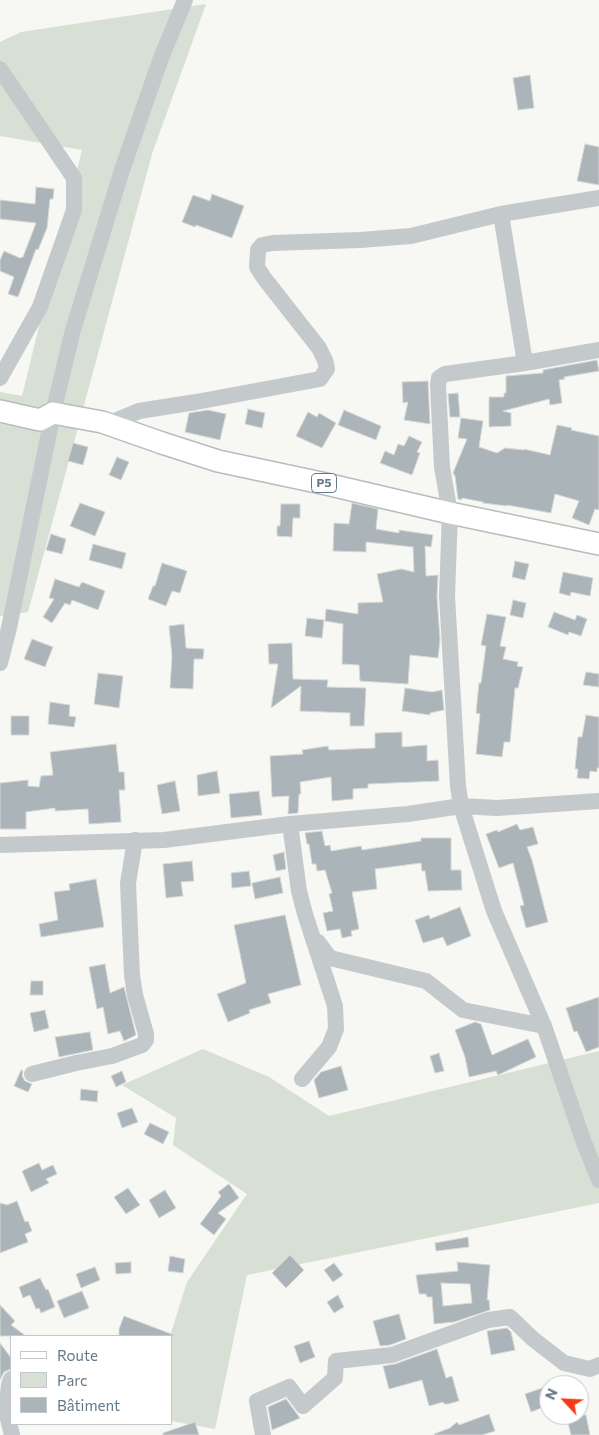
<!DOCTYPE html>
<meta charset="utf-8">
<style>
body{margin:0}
#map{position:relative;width:599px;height:1435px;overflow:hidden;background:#f7f7f3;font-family:Commissioner,sans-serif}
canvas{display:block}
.legend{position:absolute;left:10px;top:1335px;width:162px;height:90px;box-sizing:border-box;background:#fff;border:1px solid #c1c9cf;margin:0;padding:6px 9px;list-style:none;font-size:15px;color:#637987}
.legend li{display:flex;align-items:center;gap:10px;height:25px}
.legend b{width:25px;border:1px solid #c1c9cf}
.north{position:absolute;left:539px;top:1375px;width:50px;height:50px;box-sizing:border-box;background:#fff;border:1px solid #c1c9cf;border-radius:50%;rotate:295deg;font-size:14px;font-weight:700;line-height:20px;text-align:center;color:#637987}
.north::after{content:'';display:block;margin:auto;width:18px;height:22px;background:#f53b15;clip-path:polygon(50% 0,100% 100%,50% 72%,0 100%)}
</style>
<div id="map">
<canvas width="599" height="1435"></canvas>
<ul class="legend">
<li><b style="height:6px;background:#fff"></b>Route</li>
<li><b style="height:14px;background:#d8dfd4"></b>Parc</li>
<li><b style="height:14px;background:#aab4b9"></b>Bâtiment</li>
</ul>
<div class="north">N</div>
</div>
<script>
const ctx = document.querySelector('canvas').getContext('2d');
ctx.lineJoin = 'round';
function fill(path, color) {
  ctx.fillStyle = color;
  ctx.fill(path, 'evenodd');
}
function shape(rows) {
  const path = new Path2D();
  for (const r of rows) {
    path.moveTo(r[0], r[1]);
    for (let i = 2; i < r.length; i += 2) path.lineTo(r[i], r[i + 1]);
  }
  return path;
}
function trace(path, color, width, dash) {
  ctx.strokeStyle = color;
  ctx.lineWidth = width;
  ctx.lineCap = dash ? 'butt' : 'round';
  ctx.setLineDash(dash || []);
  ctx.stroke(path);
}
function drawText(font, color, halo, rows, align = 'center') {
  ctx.font = font + ' Commissioner,sans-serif';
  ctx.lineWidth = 5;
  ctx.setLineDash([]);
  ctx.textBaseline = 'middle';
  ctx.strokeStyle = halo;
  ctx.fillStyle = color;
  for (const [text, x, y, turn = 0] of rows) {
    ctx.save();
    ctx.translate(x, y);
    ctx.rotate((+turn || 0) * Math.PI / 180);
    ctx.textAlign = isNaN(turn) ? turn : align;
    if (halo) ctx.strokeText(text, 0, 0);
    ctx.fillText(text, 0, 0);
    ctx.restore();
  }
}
fill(shape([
 [206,4,152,154,28,612,0,616,0,392,22,396,82,150,0,136,0,42,21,32],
 [203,1049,269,1077,329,1116,599,1051,599,1203,247,1275,215,1429,171,1421,170,1336,187,1282,247,1194,173,1145,176,1118,122,1085]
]), '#d8dfd4');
const building = shape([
 [530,75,534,108,518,110,513,78,530,75],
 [585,144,599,147,599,185,577,181,585,144],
 [36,187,54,189,53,199,50,199,47,228,38,250,36,249,18,297,8,294,14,277,0,271,0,260,4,251,20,258,23,257,36,223,0,219,0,200,35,204,36,187],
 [212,194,244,206,232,238,196,225,195,227,182,222,193,195,210,201,212,194],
 [597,360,599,371,564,377,565,379,559,380,562,403,550,405,549,399,503,411,511,413,511,426,489,427,489,397,504,397,504,393,506,393,506,376,543,373,543,370,597,360],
 [428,381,430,424,404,420,408,402,403,403,402,382,428,381],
 [458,393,460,417,450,417,448,394,458,393],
 [248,409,265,413,262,428,245,424,248,409],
 [208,410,226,414,220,440,185,432,189,413,208,410],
 [344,410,381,426,376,440,338,425,344,410],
 [308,412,317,417,319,413,336,423,322,448,296,436,308,412],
 [461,418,483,421,479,447,497,453,505,448,524,450,524,449,550,455,557,425,572,428,571,430,599,436,599,510,595,509,589,525,572,518,579,501,555,494,551,513,507,505,507,506,483,503,483,502,462,498,461,500,458,499,455,476,453,473,467,439,458,438,461,418],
 [409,436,422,442,417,452,420,453,412,475,380,463,385,451,394,455,398,444,404,446,409,436],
 [73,443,88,447,83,465,68,461,73,443],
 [117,457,129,462,121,480,109,475,117,457],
 [80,503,105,512,95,536,70,526,80,503],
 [352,503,378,509,376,529,399,533,399,530,433,535,431,547,425,546,426,576,438,575,437,597,440,640,438,658,410,655,408,684,360,681,359,665,342,664,343,624,325,621,326,609,358,614,358,603,383,602,377,574,401,569,414,572,413,547,366,542,366,552,333,551,334,523,349,524,352,503],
 [281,504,300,504,300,518,293,518,292,537,277,536,277,526,280,526,281,504],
 [51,534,66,539,62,554,46,550,51,534],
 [93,544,126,553,122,569,89,560,93,544],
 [515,561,529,564,525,580,512,577,515,561],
 [162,563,187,571,180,593,172,591,166,606,148,599,153,586,155,586,162,563],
 [563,572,593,578,590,596,571,592,570,596,559,593,563,572],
 [55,579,79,587,82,582,105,591,98,610,72,600,70,605,65,603,52,623,43,617,54,599,49,598,55,579],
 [513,600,526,603,523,618,510,615,513,600],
 [554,612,575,620,577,615,587,619,581,636,569,632,568,635,548,627,554,612],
 [487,614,506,617,500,646,506,647,503,659,518,662,517,666,523,667,518,688,515,688,510,742,504,742,502,757,476,754,480,714,476,713,479,683,481,683,486,646,481,645,487,614],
 [307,618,324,620,322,638,305,636,307,618],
 [184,624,186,648,204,649,203,659,194,659,193,689,170,688,172,656,169,626,184,624],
 [32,639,53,647,45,667,24,659,32,639],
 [292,643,293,679,328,680,327,687,366,688,364,726,350,726,350,713,300,711,301,686,271,708,278,664,269,664,268,644,292,643],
 [586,672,599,674,599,687,583,685,586,672],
 [98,673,123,676,119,708,94,704,98,673],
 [405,688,432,692,442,690,444,710,430,713,430,715,402,711,405,688],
 [50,702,70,705,69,716,76,717,74,727,48,724,50,702],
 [586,715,599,717,599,768,597,768,597,772,590,771,589,779,577,778,578,769,575,769,578,737,582,737,586,715],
 [11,716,29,716,29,735,11,735,11,716],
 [402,732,402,747,427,745,427,761,438,760,439,781,368,784,368,788,353,789,353,799,332,801,331,777,300,782,301,794,299,794,298,813,288,814,289,796,272,797,270,756,303,754,302,750,328,746,329,750,375,748,375,733,402,732],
 [116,744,119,772,124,772,125,790,119,790,121,822,89,824,88,809,55,811,55,808,26,812,26,829,0,829,0,783,28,780,28,786,39,787,41,776,53,775,50,752,116,744],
 [217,771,220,793,198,796,197,775,217,771],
 [175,781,180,811,162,814,157,785,175,781],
 [259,791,262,815,231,818,229,794,259,791],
 [517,824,520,830,533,827,538,844,527,847,532,860,548,922,526,928,520,906,524,905,513,863,499,868,486,834,497,830,498,832,517,824],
 [322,831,325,846,330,845,331,851,361,846,362,850,421,841,421,838,451,838,451,870,461,870,462,890,428,891,425,871,422,871,421,863,375,869,377,889,352,892,359,929,351,931,352,936,342,938,340,929,327,931,323,913,333,911,329,894,332,893,325,870,317,871,316,864,312,864,309,844,307,844,305,833,322,831],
 [284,852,286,869,276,871,273,855,284,852],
 [192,861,194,881,181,882,183,896,166,898,163,864,192,861],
 [249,871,251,886,232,888,231,873,249,871],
 [280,877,283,893,255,899,252,883,280,877],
 [96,879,104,927,41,937,39,924,58,920,54,892,70,890,69,884,96,879],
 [460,907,471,936,447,946,443,937,423,943,415,920,429,915,430,919,460,907],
 [285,915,301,985,268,994,271,1003,249,1010,250,1013,228,1022,217,994,246,983,234,925,285,915],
 [105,964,110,993,124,987,136,1035,124,1041,120,1031,108,1034,103,1007,97,1009,89,967,105,964],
 [31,981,43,981,43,995,30,995,31,981],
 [599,997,599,1047,586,1052,577,1031,574,1032,566,1008,599,997],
 [45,1010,49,1028,34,1032,30,1013,45,1010],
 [475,1022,481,1024,492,1055,528,1039,536,1057,498,1075,496,1071,469,1077,465,1057,455,1030,475,1022],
 [90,1032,93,1050,59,1057,55,1037,90,1032],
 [439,1053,444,1071,435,1073,430,1056,439,1053],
 [341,1066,348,1090,319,1098,314,1080,321,1072,341,1066],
 [21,1070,23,1071,22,1076,25,1081,32,1084,28,1092,14,1086,21,1070],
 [122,1071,126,1082,116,1087,111,1076,122,1071],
 [81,1089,98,1091,97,1102,80,1100,81,1089],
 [132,1108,138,1122,122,1128,117,1113,132,1108],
 [150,1123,169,1132,163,1144,144,1134,150,1123],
 [39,1163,42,1170,53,1165,57,1174,46,1179,49,1183,31,1192,22,1171,39,1163],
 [229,1184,239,1198,218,1213,226,1219,214,1235,200,1224,221,1196,218,1192,229,1184],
 [128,1188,140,1205,126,1214,114,1197,128,1188],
 [165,1190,176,1208,159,1218,149,1200,165,1190],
 [17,1201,25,1222,28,1221,32,1231,25,1234,28,1242,0,1253,0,1203,7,1205,17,1201],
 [468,1237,469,1247,436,1251,435,1243,468,1237],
 [290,1255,304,1270,286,1288,272,1273,290,1255],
 [170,1256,185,1259,183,1273,168,1271,170,1256],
 [131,1262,131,1273,116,1274,115,1263,131,1262],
 [457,1262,490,1265,487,1300,489,1300,490,1310,454,1322,434,1324,432,1297,427,1297,426,1294,419,1294,416,1275,458,1271,457,1262],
 [441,1283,470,1284,472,1303,443,1306,441,1283],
 [334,1263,343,1275,333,1282,324,1270,334,1263],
 [95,1267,100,1280,81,1288,76,1274,95,1267],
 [40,1278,46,1290,48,1289,55,1307,41,1313,39,1308,36,1309,30,1295,23,1298,19,1287,40,1278],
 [82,1291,89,1308,64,1318,57,1301,82,1291],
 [338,1295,344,1307,334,1313,327,1302,338,1295],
 [0,1305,15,1321,11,1325,26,1336,0,1336,0,1305],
 [399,1314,406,1339,390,1345,380,1346,373,1321,399,1314],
 [124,1316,174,1335,173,1336,119,1336,119,1329,124,1316],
 [507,1328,511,1332,515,1350,491,1355,487,1331,507,1328],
 [309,1341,315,1357,300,1363,294,1346,309,1341],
 [0,1343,11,1358,11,1369,4,1372,0,1380,0,1343],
 [437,1349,446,1378,452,1376,459,1401,448,1404,444,1404,443,1402,429,1406,422,1380,389,1389,383,1366,395,1364,437,1349],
 [545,1387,549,1400,549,1405,531,1412,525,1394,545,1387],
 [286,1399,300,1418,272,1430,268,1407,286,1399],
 [489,1414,495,1431,482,1435,435,1435,434,1434,450,1428,457,1422,459,1425,489,1414],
 [566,1415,586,1415,590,1435,571,1435,566,1415],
 [195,1422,199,1435,163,1435,163,1433,195,1422]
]);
fill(building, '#aab4b9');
trace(building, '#d8d8d6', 1);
const major = shape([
 [0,411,40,420,53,413,102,422,162,443,218,461,326,484,450,513,599,544]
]);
trace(major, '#b7bcbf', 24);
trace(shape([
 [0,69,74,178,74,210,40,307,0,378],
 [501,214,525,363],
 [599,350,525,363,445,374,439,378,438,385,442,467,450,513,447,596,458,786,461,806,494,911,544,1026,583,1140,599,1180],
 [102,422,115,421,139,411,196,402,320,379,327,369,325,360,319,348,264,278,257,267,258,250,262,245,273,243,360,240,411,236,501,214,599,198],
 [0,663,9,628,53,413,73,330,121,173,161,58,185,0],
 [290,824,299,891,305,914,335,1006,336,1029,329,1047,302,1079],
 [0,845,164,840,290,824,408,814,461,806,497,808,599,801],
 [318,942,330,958,426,981,463,1010,544,1026],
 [32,1074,76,1063,112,1056,142,1045,146,1040,146,1034,135,995,132,975,128,883,135,840],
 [11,1379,9,1385,6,1411,12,1435],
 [263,1435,257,1401,289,1387,303,1406,335,1378,336,1361,392,1355,488,1320,510,1317,533,1339,564,1363,590,1369,599,1365]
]), '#c4c9cc', 16);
trace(major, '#fff', 21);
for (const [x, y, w] of [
 [324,483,25]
]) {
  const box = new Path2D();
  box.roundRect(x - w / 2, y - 9.5, w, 19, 4);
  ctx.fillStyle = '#fff';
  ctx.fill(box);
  trace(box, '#637987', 1);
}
drawText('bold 12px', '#637987', null, [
 ["P5",324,483]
]);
</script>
